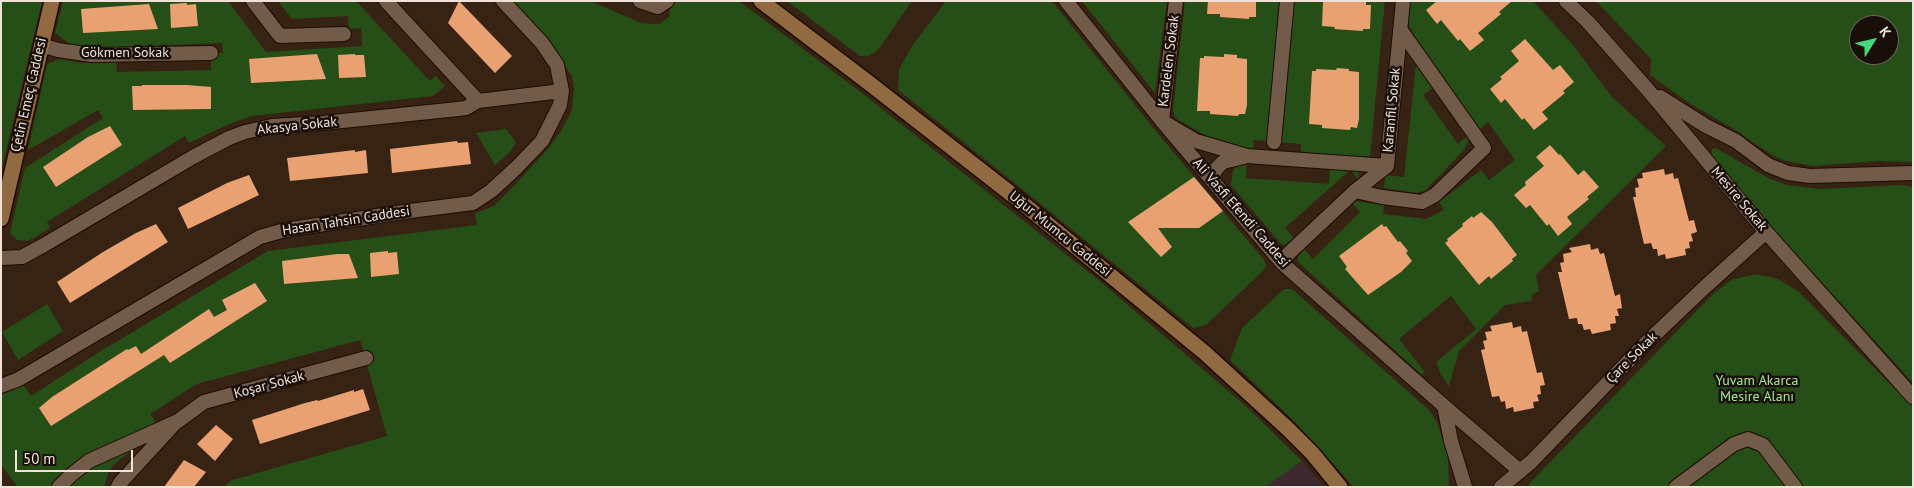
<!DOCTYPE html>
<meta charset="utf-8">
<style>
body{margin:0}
#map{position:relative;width:1914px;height:488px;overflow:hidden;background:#372313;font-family:"PT Sans",sans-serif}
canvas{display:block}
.frame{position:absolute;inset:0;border:2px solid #f0e2d8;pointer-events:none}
.north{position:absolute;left:1849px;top:15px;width:50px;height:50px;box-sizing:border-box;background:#180f08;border:1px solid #6e635b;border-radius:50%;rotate:54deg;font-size:14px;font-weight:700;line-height:20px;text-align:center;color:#f0e2d8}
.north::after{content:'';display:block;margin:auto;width:18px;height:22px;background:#45d77a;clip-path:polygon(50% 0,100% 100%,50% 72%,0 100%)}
.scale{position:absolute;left:15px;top:450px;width:118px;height:22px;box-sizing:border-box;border:2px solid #f0e2d8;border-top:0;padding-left:6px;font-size:15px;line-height:18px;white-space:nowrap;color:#f0e2d8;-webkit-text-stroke:4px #180f08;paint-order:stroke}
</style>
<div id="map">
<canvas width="1914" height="488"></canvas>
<div class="frame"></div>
<div class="north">K</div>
<div class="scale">50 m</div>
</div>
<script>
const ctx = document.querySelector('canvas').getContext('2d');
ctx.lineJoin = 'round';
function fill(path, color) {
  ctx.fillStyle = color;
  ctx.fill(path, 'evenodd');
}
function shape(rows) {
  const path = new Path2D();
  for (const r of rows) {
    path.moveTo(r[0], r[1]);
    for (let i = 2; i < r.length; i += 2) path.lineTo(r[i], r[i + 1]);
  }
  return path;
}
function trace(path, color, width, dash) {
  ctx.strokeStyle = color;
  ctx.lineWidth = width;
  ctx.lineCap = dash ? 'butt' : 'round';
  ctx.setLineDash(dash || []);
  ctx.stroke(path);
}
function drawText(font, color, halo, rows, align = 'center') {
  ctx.font = font + ' "PT Sans",sans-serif';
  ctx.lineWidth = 5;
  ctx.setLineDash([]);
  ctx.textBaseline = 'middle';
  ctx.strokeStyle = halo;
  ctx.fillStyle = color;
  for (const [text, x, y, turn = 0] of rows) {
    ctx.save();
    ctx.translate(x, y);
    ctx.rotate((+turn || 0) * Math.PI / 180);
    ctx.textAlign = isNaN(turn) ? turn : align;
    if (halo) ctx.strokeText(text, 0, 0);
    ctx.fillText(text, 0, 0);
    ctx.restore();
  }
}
fill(shape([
 [1302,461,1324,487,1265,487]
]), '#3d292f');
fill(shape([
 [1,1,42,2,1,172],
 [63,1,228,1,266,52,362,46,361,28,349,29,348,16,292,19,278,1,356,1,430,81,436,76,445,86,433,96,252,116,229,124,189,143,185,136,47,222,50,228,37,236,27,241,17,240,10,233,25,168,103,118,98,110,28,150,47,64,60,59,82,63,116,62,117,72,211,70,211,53,223,53,222,43,76,49,55,33],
 [511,1,590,1,641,23,652,24,659,24,669,17,671,1,739,1,862,93,1101,282,1248,408,1302,461,1265,487,224,487,230,481,236,479,387,436,360,340,197,384,150,414,160,428,112,466,108,474,104,487,18,487,1,465,1,386,19,379,31,396,96,354,268,251,477,225,475,213,494,206,510,190,547,150,561,131,572,110,574,89,572,76,543,36],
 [787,1,912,1,878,50,869,56,860,56],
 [946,1,1052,1,1155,130,1264,260,1266,266,1264,270,1206,325,1193,328,1032,197,898,90,899,69,912,46],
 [1082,1,1167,1,1155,93],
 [1185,1,1385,1,1370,157,1301,153,1301,144,1254,140,1253,150,1234,149,1220,144,1175,118,1173,110],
 [1410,1,1533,1,1573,45,1612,97,1666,146,1536,275,1539,291,1532,295,1531,301,1505,305,1459,351,1449,386,1441,375,1436,362,1476,329,1451,296,1399,339,1425,372,1422,375,1298,262,1298,257,1304,249,1313,259,1360,212,1352,203,1355,201,1384,205,1383,214,1426,219,1444,210,1439,202,1481,170,1489,180,1515,160,1488,122,1480,129,1418,41,1409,26],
 [1596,1,1913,1,1913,162,1878,161,1814,166,1786,161,1776,157,1752,142,1739,132,1689,103,1650,75,1651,59],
 [1859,25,1889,25,1889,55,1859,55],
 [1416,65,1433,88,1423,95,1458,144,1467,136,1468,141,1464,150,1426,190,1417,193,1384,188,1385,175,1404,177],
 [506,129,516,142,510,152,495,165,476,133],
 [1716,148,1768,178,1787,185,1820,189,1903,185,1913,187,1913,383,1771,226,1712,158,1712,149],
 [1247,163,1246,178,1329,184,1330,168,1358,171,1359,176,1358,179,1350,170,1285,228,1294,238,1284,245,1281,244,1231,185,1233,171,1237,166],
 [1755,274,1776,278,1798,291,1913,407,1913,487,1530,487,1529,484,1712,295,1731,280],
 [1284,289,1292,289,1429,410,1437,422,1448,456,1449,487,1354,487,1295,422,1230,360,1242,328],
 [47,304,63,331,18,360,2,332]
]), '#264e17');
fill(shape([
 [459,1,512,56,495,73,448,23],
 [1208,1,1256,1,1256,17,1249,17,1249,19,1220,17,1220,14,1207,14],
 [1323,1,1366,1,1366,5,1371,5,1370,29,1363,29,1363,31,1334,29,1335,27,1322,26],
 [1437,1,1512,1,1499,12,1501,14,1478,33,1484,40,1470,51,1460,39,1458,41,1441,20,1437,24,1426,10],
 [187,3,187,5,196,4,198,26,171,28,170,4],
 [149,4,158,29,83,33,81,9],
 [1525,39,1553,70,1560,65,1574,82,1563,91,1565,93,1542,112,1548,119,1534,130,1524,118,1522,120,1505,99,1501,103,1490,89,1502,79,1500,77,1519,61,1511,51],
 [317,54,326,79,251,83,249,59],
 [355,54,355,55,364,55,366,77,339,78,338,55],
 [1224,54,1237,55,1237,58,1247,59,1247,105,1245,114,1239,114,1238,116,1210,114,1210,111,1197,111,1200,58,1204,58,1204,56,1224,57],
 [1337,68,1349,69,1349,71,1359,72,1359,119,1357,128,1351,127,1350,130,1322,128,1322,125,1309,124,1312,71,1316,71,1316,69,1336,70],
 [142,85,187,85,211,87,211,109,133,110,132,86,142,86],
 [110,126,122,145,56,187,43,167,88,137],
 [457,141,458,143,468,142,471,164,392,173,390,149],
 [1550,145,1559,155,1560,154,1578,175,1584,170,1599,187,1587,197,1589,199,1567,217,1572,224,1558,236,1549,224,1547,226,1530,205,1526,208,1514,195,1526,185,1525,182,1544,166,1536,157],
 [355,150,355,152,366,150,368,173,290,181,287,158],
 [1664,169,1665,175,1673,173,1674,179,1678,178,1689,221,1694,220,1697,232,1691,234,1693,241,1689,242,1690,248,1685,249,1686,255,1666,259,1665,254,1658,256,1657,249,1653,249,1651,243,1644,244,1633,197,1636,197,1635,188,1639,187,1637,179,1643,178,1642,173],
 [249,175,259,195,188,229,178,208,227,183],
 [1194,177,1223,211,1199,228,1158,228,1172,247,1161,257,1128,222],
 [1481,212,1492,222,1517,255,1512,259,1513,261,1491,279,1489,276,1479,285,1445,243,1448,241,1447,239,1463,226,1462,224,1472,216,1473,218],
 [156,224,168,242,70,303,57,282,103,252,136,233],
 [1382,224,1384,227,1386,226,1398,242,1400,241,1408,251,1406,253,1412,261,1401,272,1368,295,1345,269,1347,267,1339,256],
 [1590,244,1591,250,1598,248,1600,254,1604,253,1615,296,1620,294,1622,308,1617,309,1619,316,1615,316,1616,323,1610,324,1611,330,1592,334,1590,329,1584,330,1582,324,1578,324,1577,318,1569,319,1558,272,1562,272,1560,263,1564,262,1563,254,1572,252,1569,248],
 [388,251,388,253,397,252,399,274,371,277,370,253],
 [337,254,349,254,358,278,284,284,282,261],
 [255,283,267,301,170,363,164,355,51,426,39,408,52,397,127,349,128,350,136,346,141,354,209,309,214,317,227,310,222,300],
 [1512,322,1513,328,1521,326,1522,332,1527,331,1537,373,1542,372,1545,385,1540,386,1541,394,1537,395,1539,401,1533,402,1534,408,1514,412,1513,407,1506,409,1505,401,1501,402,1499,396,1492,397,1481,350,1485,349,1483,341,1487,340,1485,332,1492,331,1490,326],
 [363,389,370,410,260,444,252,420,305,403,317,400,318,401,354,390,354,392],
 [216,425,233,439,215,461,197,444],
 [184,460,206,472,194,487,164,487]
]), '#e9a172');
const street = shape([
 [253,1,280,36,344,34],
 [386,1,478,101],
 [640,1,658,7,667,1],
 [1066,1,1162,121,1282,263,1444,406,1451,441,1465,487],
 [1176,1,1162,121,1196,141,1247,156,1387,166],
 [1566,1,1588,22,1648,90,1766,232,1913,397],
 [41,45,58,50,92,55,211,53],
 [1660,97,1706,126,1736,141,1768,165,1788,173,1810,176,1913,173],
 [1274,142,1287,1],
 [1211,179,1216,169,1223,162,1244,157],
 [1355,191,1382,197,1422,202,1435,195,1484,148,1400,29],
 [1,258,22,257,44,245,193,157,229,138,245,132,272,126,323,123,458,109,466,108,478,101,562,91],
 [1282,263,1289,253,1355,191,1387,166,1403,1],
 [1,386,19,379,260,237,285,230,410,211,473,203,491,191,516,168,542,141,560,105,562,91,557,65,542,43,503,1],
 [1444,406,1520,471],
 [59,487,71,475,89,461,178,421,204,402,366,358],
 [118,487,120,483,175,423],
 [1501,487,1531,462,1646,343,1706,286,1766,232],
 [1676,487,1734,444,1748,439,1763,445,1795,487]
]);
const secondary = shape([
 [761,1,869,83,1015,197,1205,353,1288,429,1312,453,1340,487],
 [1,219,52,1]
]);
trace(street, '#1e0c01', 16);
trace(secondary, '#1e0c01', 18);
trace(street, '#735b4a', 14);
trace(secondary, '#916a42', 15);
drawText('14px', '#f0e2d8', '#180f08', [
 ["Gökmen Sokak",125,53],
 ["Kardelen Sokak",1169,61,-83],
 ["Çetin Emeç Caddesi",29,95,-77],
 ["Karanfil Sokak",1392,110,-85],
 ["Akasya Sokak",297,126,-6],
 ["Mesire Sokak",1739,199,50],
 ["Ali Vasfi Efendi Caddesi",1241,213,49],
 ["Hasan Tahsin Caddesi",346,221,-9],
 ["Uğur Mumcu Caddesi",1060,234,39],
 ["Çare Sokak",1632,358,-45],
 ["Koşar Sokak",269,385,-15]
]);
drawText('14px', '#a4e88f', '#180f08', [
 ["Yuvam Akarca",1757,381],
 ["Mesire Alanı",1757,397]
]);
</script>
